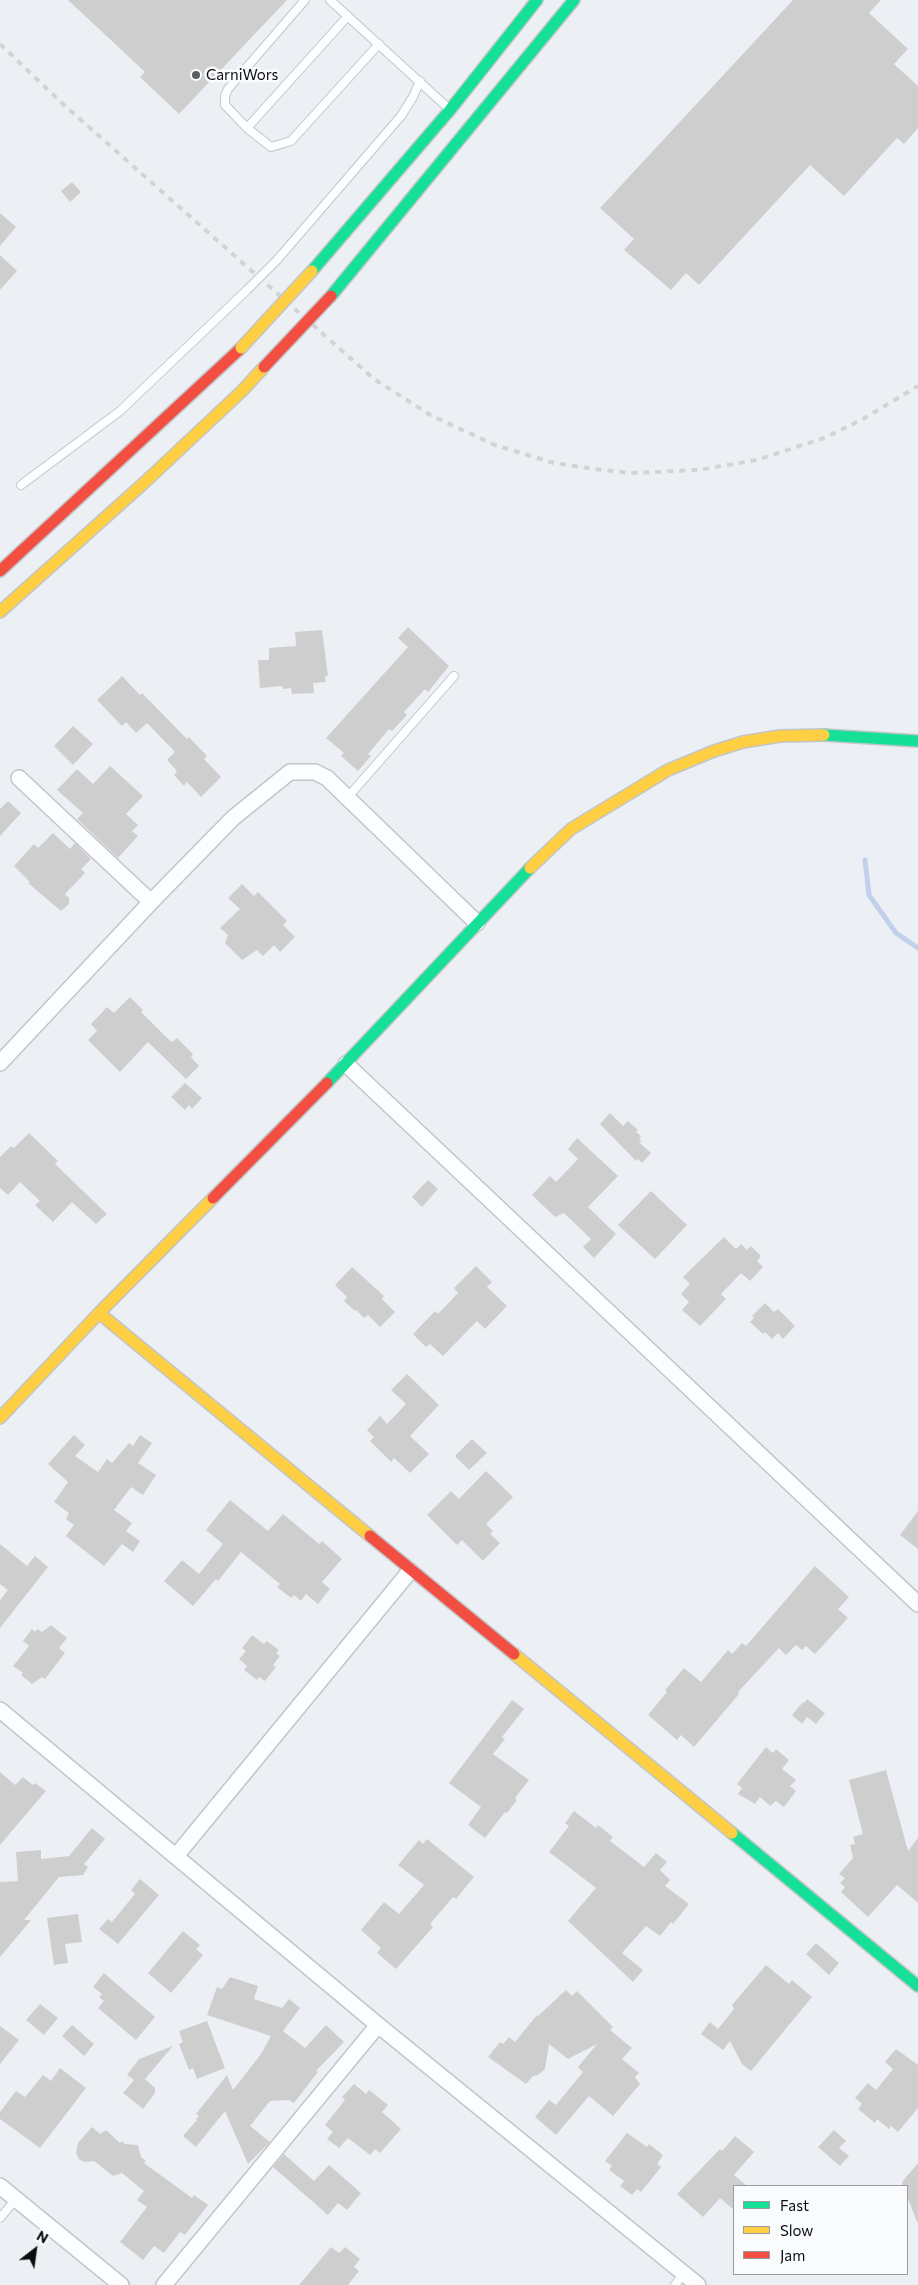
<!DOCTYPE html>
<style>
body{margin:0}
#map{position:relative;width:918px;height:2285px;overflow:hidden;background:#ecf0f5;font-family:Commissioner,sans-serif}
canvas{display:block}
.legend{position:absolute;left:733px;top:2185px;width:175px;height:90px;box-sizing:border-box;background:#fafbfd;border:1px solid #9a9b9e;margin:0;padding:6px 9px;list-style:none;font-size:15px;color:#0a0c10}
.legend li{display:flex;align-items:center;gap:10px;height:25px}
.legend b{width:25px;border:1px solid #9a9b9e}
.north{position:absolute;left:10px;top:2225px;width:50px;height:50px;-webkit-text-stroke:4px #fafbfd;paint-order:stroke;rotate:30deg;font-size:14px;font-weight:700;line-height:20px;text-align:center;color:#0a0c10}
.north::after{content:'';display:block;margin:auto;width:18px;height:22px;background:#0a0c10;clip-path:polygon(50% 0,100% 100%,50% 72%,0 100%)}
</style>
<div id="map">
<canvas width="918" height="2285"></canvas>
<ul class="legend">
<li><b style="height:6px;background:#16e098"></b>Fast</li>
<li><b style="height:6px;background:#ffcf43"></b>Slow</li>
<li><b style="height:6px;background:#f24e42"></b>Jam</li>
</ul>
<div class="north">N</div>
</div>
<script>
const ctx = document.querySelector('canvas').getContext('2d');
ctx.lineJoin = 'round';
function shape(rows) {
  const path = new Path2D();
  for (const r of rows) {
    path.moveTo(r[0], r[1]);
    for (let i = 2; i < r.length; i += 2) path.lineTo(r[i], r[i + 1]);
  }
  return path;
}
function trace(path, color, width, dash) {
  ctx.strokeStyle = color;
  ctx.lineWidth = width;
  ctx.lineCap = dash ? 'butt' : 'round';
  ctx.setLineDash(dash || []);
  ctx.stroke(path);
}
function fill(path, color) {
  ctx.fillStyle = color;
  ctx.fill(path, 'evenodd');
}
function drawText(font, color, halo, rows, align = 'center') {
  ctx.font = font + ' Commissioner,sans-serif';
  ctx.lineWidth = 5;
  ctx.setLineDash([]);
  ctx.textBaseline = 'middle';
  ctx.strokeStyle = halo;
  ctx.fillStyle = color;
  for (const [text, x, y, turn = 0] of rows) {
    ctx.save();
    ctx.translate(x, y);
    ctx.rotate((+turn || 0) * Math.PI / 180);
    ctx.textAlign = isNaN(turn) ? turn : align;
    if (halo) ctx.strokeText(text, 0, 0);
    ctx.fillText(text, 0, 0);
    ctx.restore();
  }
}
trace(shape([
 [865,860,869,895,896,933,918,948]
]), '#c1d1eb', 5);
fill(shape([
 [68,0,287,0,179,114,140,77,145,72],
 [793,0,881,0,869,13,908,49,894,64,918,86,918,128,904,144,897,138,844,196,810,165,699,285,686,273,671,290,624,250,634,239,600,208],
 [72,182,81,192,70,202,61,191],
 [0,213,16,227,0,246],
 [0,255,17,271,0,290],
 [408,627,449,666,428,692,425,689,404,712,407,715,392,731,389,729,368,754,371,756,358,771,341,756,344,753,326,738,408,647,398,638],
 [322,630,328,676,325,676,326,682,313,683,314,693,292,694,291,688,283,689,282,686,260,688,258,660,269,660,269,648,296,646,295,632],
 [122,676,140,695,142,693,187,739,189,737,207,756,204,759,221,777,201,797,187,782,184,786,174,775,177,771,167,760,175,752,147,723,136,733,126,722,122,726,97,700],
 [73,726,93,744,73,765,54,746],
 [110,766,143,796,126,814,138,825,132,831,138,836,118,858,77,819,83,813,57,790,77,769,93,784],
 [8,801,21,813,0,836,0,809],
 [53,833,70,849,75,843,91,859,81,869,85,873,65,894,69,898,69,904,61,911,28,883,30,882,14,866,34,844,38,848],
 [242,884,254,896,258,892,287,921,283,925,295,937,280,952,274,945,263,956,257,950,242,960,225,943,228,935,220,928,240,909,228,898],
 [130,997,143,1010,141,1012,168,1039,172,1042,177,1038,193,1054,191,1057,199,1066,186,1079,148,1042,120,1072,88,1040,97,1031,91,1024,107,1007,114,1013],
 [185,1083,202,1098,192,1109,189,1105,185,1110,171,1097],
 [610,1113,623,1126,628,1121,638,1130,636,1132,641,1136,639,1139,641,1141,640,1143,651,1153,642,1163,638,1159,636,1161,600,1124],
 [29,1133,58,1161,55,1164,107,1214,96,1224,72,1202,53,1222,35,1205,40,1201,20,1182,8,1195,0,1188,0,1157,11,1146,14,1148],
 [577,1138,618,1176,588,1207,616,1234,594,1258,583,1247,591,1239,564,1213,555,1217,532,1195,550,1176,556,1182,578,1159,568,1149],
 [428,1180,438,1189,422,1207,412,1197],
 [651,1191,687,1225,655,1259,618,1225],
 [724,1237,736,1249,741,1244,747,1250,751,1246,761,1256,757,1261,763,1267,750,1281,741,1273,721,1294,726,1299,700,1326,682,1310,689,1302,681,1294,690,1284,683,1277],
 [476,1266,492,1282,487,1287,507,1306,485,1329,477,1321,443,1356,430,1344,426,1347,413,1334,435,1311,438,1314,458,1293,454,1288],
 [352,1267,384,1296,382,1299,395,1312,380,1327,368,1315,364,1318,356,1310,355,1311,344,1301,347,1297,335,1285],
 [765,1303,774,1312,778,1309,795,1326,783,1339,778,1333,772,1339,765,1332,763,1334,750,1322,754,1318,752,1316],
 [407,1374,439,1405,410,1436,429,1454,410,1473,394,1458,391,1462,370,1441,374,1437,367,1430,380,1416,387,1424,406,1404,391,1390],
 [74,1435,85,1445,75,1456,98,1472,107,1459,112,1463,129,1443,133,1446,140,1435,152,1443,138,1463,156,1475,143,1495,131,1487,114,1510,132,1523,126,1531,140,1541,133,1552,122,1544,104,1566,66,1536,74,1525,66,1519,69,1513,54,1502,68,1482,48,1464],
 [472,1439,487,1453,469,1470,455,1456],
 [486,1471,513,1497,486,1524,493,1531,490,1534,500,1543,483,1561,462,1540,457,1545,427,1515,451,1491,459,1499],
 [230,1500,268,1531,283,1514,319,1544,322,1541,342,1559,322,1582,330,1589,318,1604,306,1594,301,1601,294,1595,291,1598,277,1587,280,1584,241,1552,218,1581,216,1579,193,1606,164,1581,182,1560,199,1574,223,1544,206,1530],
 [918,1511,918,1549,900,1535],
 [0,1544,27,1566,35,1556,48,1567,0,1628,0,1600,8,1590,0,1584],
 [815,1566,849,1597,838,1609,848,1618,815,1654,806,1646,802,1650,796,1645,786,1655,779,1648,738,1692,739,1694,694,1747,681,1735,677,1740,648,1715,667,1692,665,1690,684,1668,701,1682,728,1650,732,1654,742,1643,746,1646],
 [51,1625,67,1638,59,1648,65,1653,45,1679,42,1677,32,1684,21,1675,23,1673,13,1666,29,1646,23,1641,32,1629,35,1632,37,1629,42,1632],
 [252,1635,264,1644,267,1641,279,1650,276,1653,280,1656,273,1665,276,1667,265,1681,259,1677,257,1680,244,1670,247,1666,239,1659,246,1651,242,1648],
 [807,1699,825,1713,816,1724,807,1717,802,1724,792,1715,803,1702,804,1703],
 [512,1700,524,1709,502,1737,505,1739,493,1754,529,1780,515,1798,517,1800,507,1813,505,1812,485,1838,468,1825,481,1807,449,1783],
 [766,1747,773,1753,776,1749,789,1760,782,1769,796,1780,790,1786,796,1791,784,1807,776,1801,770,1806,760,1797,755,1804,738,1794,742,1788,737,1784],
 [886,1770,908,1851,918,1838,918,1903,897,1885,868,1917,841,1892,845,1887,840,1883,845,1878,839,1874,853,1858,850,1845,855,1844,853,1837,863,1834,849,1780],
 [0,1772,15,1785,23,1777,33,1785,35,1783,46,1791,0,1845],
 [574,1811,596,1828,598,1825,613,1837,610,1841,644,1867,656,1853,667,1862,660,1870,670,1880,665,1886,689,1904,673,1924,671,1922,660,1936,646,1926,622,1953,643,1970,633,1982,568,1921,596,1888,549,1852,569,1826,565,1823],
 [92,1828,105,1839,84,1864,88,1867,83,1875,59,1877,24,1920,31,1920,0,1957,0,1882,18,1881,16,1852,41,1850,41,1859,69,1856],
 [427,1839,474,1877,456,1899,453,1897,430,1924,433,1927,396,1969,377,1953,381,1948,361,1930,384,1902,399,1914,424,1885,398,1865,419,1840,423,1844],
 [140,1879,159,1895,118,1944,99,1929,108,1919,112,1922,135,1894,131,1890],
 [78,1914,82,1942,65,1944,68,1963,54,1965,47,1918],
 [183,1931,200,1945,196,1949,203,1955,171,1993,148,1973],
 [816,1943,839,1963,829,1975,806,1954],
 [766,1965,789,1984,792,1980,812,1997,751,2071,742,2064,730,2041,723,2050,701,2034,710,2022,718,2029,734,2009,732,2005],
 [104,1973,155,2017,136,2040,98,2008,104,2001,99,1997,102,1994,93,1987],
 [230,1977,258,1986,254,1999,282,2008,289,1999,300,2008,283,2031,305,2048,326,2025,344,2042,316,2071,318,2072,294,2103,289,2100,270,2101,250,2126,270,2142,248,2164,225,2111,196,2147,183,2136,196,2121,198,2122,196,2119,199,2116,196,2114,227,2075,233,2090,261,2054,271,2036,207,2015,217,1987,222,1989],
 [566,1990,572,1996,577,1991,613,2027,610,2030,632,2048,622,2059,639,2073,635,2077,640,2084,613,2116,589,2096,556,2135,535,2117,549,2100,556,2105,583,2072,578,2067,597,2044,568,2059,549,2044,545,2069,538,2075,533,2076,526,2084,488,2057,500,2042,503,2044,509,2037,515,2042,537,2015,538,2016],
 [40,2004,58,2018,44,2035,26,2020],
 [207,2021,225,2068,197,2079,193,2068,189,2070,179,2044,183,2042,179,2031],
 [72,2025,94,2044,84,2056,62,2036],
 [0,2026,19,2040,0,2064],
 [173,2046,145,2079,155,2088,155,2093,143,2109,123,2093,134,2080,127,2075,139,2059],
 [896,2049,918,2065,918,2108,898,2132,891,2126,889,2129,877,2119,875,2123,858,2109,862,2104,855,2098,868,2083,876,2090,893,2069,885,2062],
 [60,2068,86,2088,40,2148,0,2119,0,2112,16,2091,25,2097,43,2075,51,2081],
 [354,2084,366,2094,369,2090,388,2105,382,2112,401,2129,380,2153,375,2149,370,2155,348,2138,339,2148,327,2139,333,2132,325,2125,345,2100,342,2097],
 [92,2127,100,2134,106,2130,120,2143,122,2141,125,2144,138,2145,141,2157,146,2161,144,2163,192,2198,194,2195,208,2205,185,2235,180,2232,164,2253,154,2246,143,2260,120,2242,147,2207,137,2200,144,2191,122,2173,113,2176,94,2161,84,2162,79,2159,76,2153,78,2143],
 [834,2130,846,2141,839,2148,849,2156,840,2166,818,2147],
 [627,2133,647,2147,649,2144,663,2155,657,2164,661,2167,641,2192,637,2189,632,2195,620,2186,624,2181,609,2170,612,2166,605,2161],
 [735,2136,754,2152,734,2175,747,2186,734,2186,734,2210,720,2198,703,2217,677,2194,720,2149,722,2151],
 [284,2154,314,2181,329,2165,361,2193,347,2210,338,2203,328,2215,273,2167],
 [918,2163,918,2222,917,2222,907,2196,907,2186,903,2186,902,2182],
 [331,2247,339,2253,345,2247,360,2259,354,2267,359,2271,348,2285,299,2285]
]), '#cecece');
const lane = shape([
 [305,0,228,89,225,96,225,105,247,128,271,147,291,141,379,44],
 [330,0,447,107],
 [247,128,348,16],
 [277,260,401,116,413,97,420,81],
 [21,485,120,411,247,290],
 [347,798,454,676],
 [0,2218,16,2199],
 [675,2285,684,2273]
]);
const street = shape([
 [19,778,151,902],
 [0,1063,151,902,233,818,290,772,315,772,327,778,477,923],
 [346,1064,918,1604],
 [0,1710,378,2025,698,2285],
 [176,1856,410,1571],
 [0,2186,121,2285],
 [164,2285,378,2025]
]);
const fast = shape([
 [312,271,450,110,537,0],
 [331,296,574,0],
 [824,735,918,741],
 [327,1083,530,868],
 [732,1833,918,1986]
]);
const slow = shape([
 [0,612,145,482,243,390,264,367],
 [530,868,571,829,668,770,714,751,743,742,780,736,824,735],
 [99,1313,370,1536],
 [0,1418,99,1313,213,1198],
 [514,1654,732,1833]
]);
const jam = shape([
 [0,571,241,348],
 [213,1198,327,1083],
 [370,1536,514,1654]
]);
trace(lane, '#c2c5c9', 10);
trace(street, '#c2c5c9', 18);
trace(fast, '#c2c5c9', 14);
trace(slow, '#c2c5c9', 14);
trace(jam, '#c2c5c9', 14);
trace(lane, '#fcfdfe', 8);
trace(street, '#fcfdfe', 15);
trace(fast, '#16e098', 11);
trace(slow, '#ffcf43', 11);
trace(jam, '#f24e42', 11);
trace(shape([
 [0,44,64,105,374,379,432,416,495,445,554,463,594,469,631,473,698,470,757,460,824,438,863,419,918,386]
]), '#d2d3d5', 4, [6, 6]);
const laneBridge = shape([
 [247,290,277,260]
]);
const slowBridge = shape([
 [241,348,312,271]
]);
const jamBridge = shape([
 [264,367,331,296]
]);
trace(laneBridge, '#c2c5c9', 10, []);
trace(slowBridge, '#c2c5c9', 14, []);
trace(jamBridge, '#c2c5c9', 14, []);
trace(laneBridge, '#fcfdfe', 8);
trace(slowBridge, '#ffcf43', 11);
trace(jamBridge, '#f24e42', 11);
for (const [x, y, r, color] of [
 [196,75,5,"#595c60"]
]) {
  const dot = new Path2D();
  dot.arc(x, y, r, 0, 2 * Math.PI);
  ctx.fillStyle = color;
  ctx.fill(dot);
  trace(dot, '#fafbfd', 2);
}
drawText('15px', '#0a0c10', '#fafbfd', [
 ["CarniWors",206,75]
], 'left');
</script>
